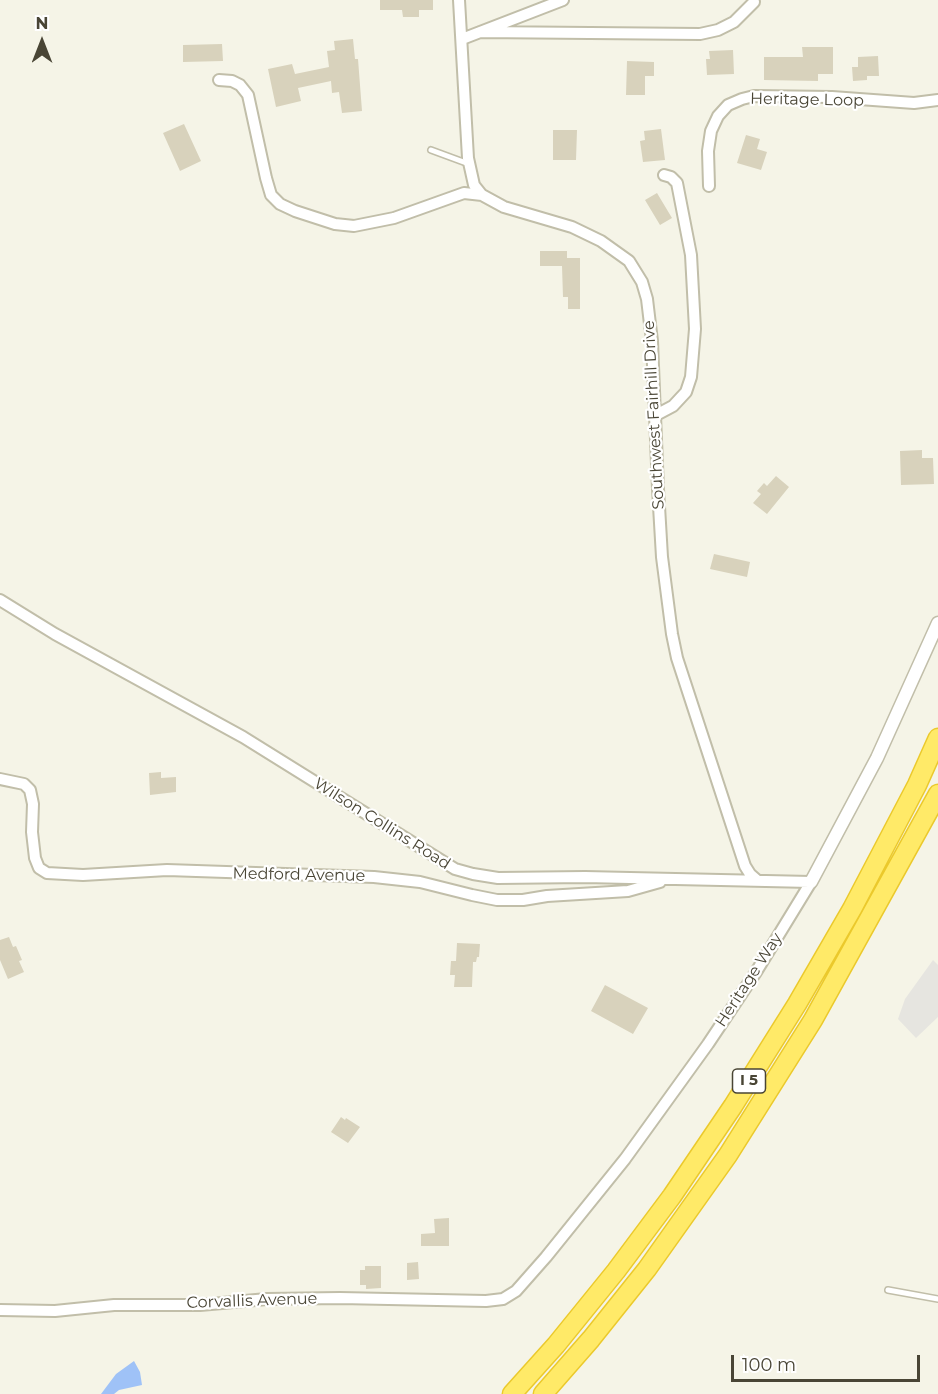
<!DOCTYPE html>
<style>
body{margin:0}
#map{position:relative;width:938px;height:1394px;overflow:hidden;background:#f5f4e7;font-family:Montserrat,sans-serif}
canvas{display:block}
.north{position:absolute;left:12px;top:12px;width:60px;height:60px;-webkit-text-stroke:4px #fff;paint-order:stroke;rotate:0deg;font-size:16px;font-weight:700;line-height:24px;text-align:center;color:#494535}
.north::after{content:'';display:block;margin:auto;width:21px;height:27px;background:#494535;clip-path:polygon(50% 0,100% 100%,50% 72%,0 100%)}
.scale{position:absolute;left:731px;top:1355px;width:189px;height:27px;box-sizing:border-box;border:3px solid #494535;border-top:0;padding-left:8px;font-size:18px;line-height:21px;white-space:nowrap;color:#494535;-webkit-text-stroke:4px #fff;paint-order:stroke}
</style>
<div id="map">
<canvas width="938" height="1394"></canvas>
<div class="north">N</div>
<div class="scale">100 m</div>
</div>
<script>
const ctx = document.querySelector('canvas').getContext('2d');
ctx.lineJoin = 'round';
function fill(path, color) {
  ctx.fillStyle = color;
  ctx.fill(path, 'evenodd');
}
function shape(rows) {
  const path = new Path2D();
  for (const r of rows) {
    path.moveTo(r[0], r[1]);
    for (let i = 2; i < r.length; i += 2) path.lineTo(r[i], r[i + 1]);
  }
  return path;
}
function trace(path, color, width, dash) {
  ctx.strokeStyle = color;
  ctx.lineWidth = width;
  ctx.lineCap = dash ? 'butt' : 'round';
  ctx.setLineDash(dash || []);
  ctx.stroke(path);
}
function drawText(font, color, halo, rows, align = 'center') {
  ctx.font = font + ' Montserrat,sans-serif';
  ctx.lineWidth = 4.5;
  ctx.setLineDash([]);
  ctx.textBaseline = 'middle';
  ctx.strokeStyle = halo;
  ctx.fillStyle = color;
  for (const [text, x, y, turn = 0] of rows) {
    ctx.save();
    ctx.translate(x, y);
    ctx.rotate((+turn || 0) * Math.PI / 180);
    ctx.textAlign = isNaN(turn) ? turn : align;
    if (halo) ctx.strokeText(text, 0, 0);
    ctx.fillText(text, 0, 0);
    ctx.restore();
  }
}
fill(shape([
 [933,960,938,965,938,1017,916,1038,898,1019,905,999]
]), '#e6e5e0');
fill(shape([
 [134,1361,140,1372,142,1385,119,1390,114,1394,101,1394,116,1374]
]), '#9fc2f7');
fill(shape([
 [380,0,433,0,433,10,419,10,419,17,403,17,402,10,380,10],
 [353,39,355,59,358,59,362,111,342,113,339,92,332,93,331,81,298,88,301,101,276,107,268,69,292,64,295,74,329,67,327,51,335,50,334,41],
 [222,44,223,61,183,62,183,45],
 [802,47,833,47,833,74,818,74,818,81,764,80,764,57,803,57],
 [733,50,734,74,707,75,706,59,710,59,709,51],
 [878,56,879,76,867,76,867,80,853,81,852,67,858,67,858,57],
 [627,61,654,62,654,76,645,76,645,95,626,95],
 [184,124,201,161,180,171,163,133],
 [661,129,665,160,643,162,640,141,645,140,644,131],
 [553,130,577,130,576,160,553,160],
 [746,135,760,139,757,149,767,152,761,170,737,163],
 [657,193,672,218,660,225,645,200],
 [540,251,567,251,567,258,580,258,580,309,568,309,568,297,563,297,562,266,540,266],
 [922,450,922,458,933,458,934,484,901,485,900,451],
 [776,476,789,487,767,514,753,503,761,494,757,491,764,483,767,486],
 [714,554,750,562,747,577,710,569],
 [161,772,161,778,176,777,176,792,150,795,149,773],
 [9,937,13,947,16,946,22,960,19,961,24,972,8,979,0,960,0,940],
 [457,943,480,944,479,957,477,957,476,962,473,962,472,987,454,987,455,975,450,975,451,961,456,961],
 [605,985,648,1008,633,1034,591,1011],
 [341,1117,345,1120,346,1118,360,1127,348,1143,331,1132],
 [449,1218,449,1246,421,1246,421,1234,435,1233,434,1219],
 [418,1262,419,1279,407,1280,407,1263],
 [365,1266,381,1266,381,1288,366,1289,366,1285,360,1285,360,1270,365,1270]
]), '#d8d2bc');
const service = shape([
 [431,150,469,164],
 [888,1290,938,1299]
]);
const minor = shape([
 [459,0,468,158,474,185,482,195,504,207,572,227,601,241,629,261,642,282,647,299,652,341,658,489,662,557,672,634,677,658,745,866,750,874,758,881],
 [480,32,700,34,718,30,734,22,754,2],
 [462,39,563,0],
 [219,80,232,81,240,85,248,95,266,178,271,195,280,204,295,211,335,224,354,226,394,218,464,193,482,195],
 [709,186,708,151,711,131,718,116,728,105,742,99,754,96,832,97,914,103,938,100],
 [656,415,673,406,686,392,691,377,695,329,691,255,677,183,671,177,664,175],
 [0,600,55,634,243,737,455,869,473,874,498,878,585,877,811,882],
 [0,779,24,784,30,790,33,804,32,832,35,858,39,868,47,873,83,875,167,870,374,877,420,882,472,895,497,900,523,900,547,896,628,891,660,882],
 [0,1310,55,1311,114,1305,200,1305,267,1299,340,1298,486,1301,503,1299,516,1291,546,1257,625,1159,708,1044,756,972,811,882]
]);
const tertiary = shape([
 [811,882,877,758,938,623]
]);
const motorway = shape([
 [512,1394,556,1345,616,1271,672,1196,733,1106,797,1004,852,909,917,785,938,738],
 [543,1394,591,1339,647,1269,728,1155,813,1020,938,794]
]);
trace(service, '#c1bea9', 8);
trace(minor, '#c1bea9', 14);
trace(tertiary, '#c1bea9', 15);
trace(motorway, '#ebc92c', 21);
trace(service, '#fff', 5);
trace(minor, '#fff', 10);
trace(tertiary, '#fff', 12);
trace(motorway, '#ffea68', 18);
for (const [x, y, w] of [
 [749,1081,33]
]) {
  const box = new Path2D();
  box.roundRect(x - w / 2, y - 12, w, 24, 4.5);
  ctx.fillStyle = '#fff';
  ctx.fill(box);
  trace(box, '#494535', 1.5);
}
drawText('bold 15px', '#494535', null, [
 ["I 5",749,1081]
]);
drawText('16px', '#494535', '#fff', [
 ["Heritage Loop",807,100,1],
 ["Southwest Fairhill Drive",654,415,-93],
 ["Wilson Collins Road",382,824,32],
 ["Medford Avenue",299,875,1],
 ["Heritage Way",749,980,-57],
 ["Corvallis Avenue",252,1301,-2]
]);
</script>
